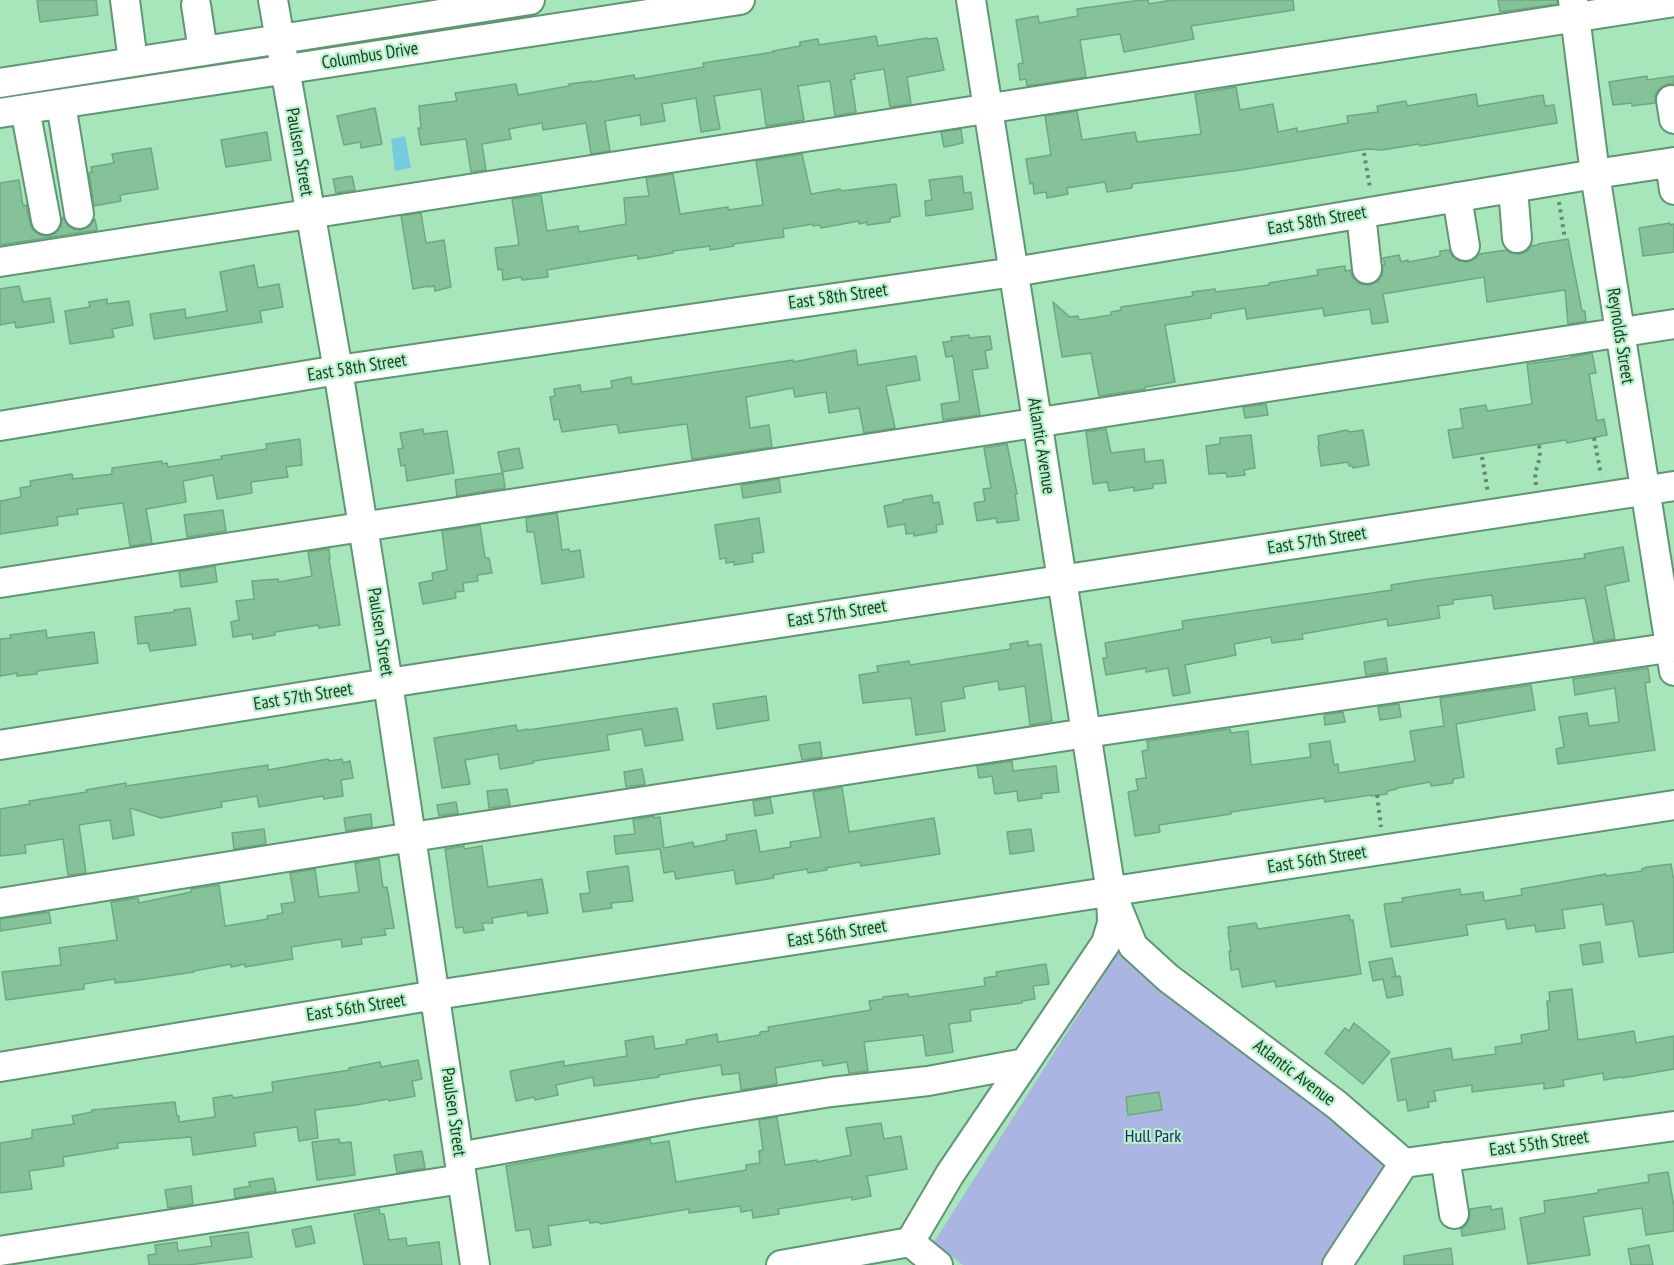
<!DOCTYPE html>
<style>
body{margin:0}
canvas{display:block;background:#a7e5bb}
</style>
<canvas width="1674" height="1265"></canvas>
<script>
const ctx = document.querySelector('canvas').getContext('2d');
ctx.lineJoin = 'round';
function fill(path, color) {
  ctx.fillStyle = color;
  ctx.fill(path, 'evenodd');
}
function shape(rows) {
  const path = new Path2D();
  for (const r of rows) {
    path.moveTo(r[0], r[1]);
    for (let i = 2; i < r.length; i += 2) path.lineTo(r[i], r[i + 1]);
  }
  return path;
}
function trace(path, color, width, dash) {
  ctx.strokeStyle = color;
  ctx.lineWidth = width;
  ctx.lineCap = dash ? 'butt' : 'round';
  ctx.setLineDash(dash || []);
  ctx.stroke(path);
}
function drawText(font, color, halo, rows, align = 'center') {
  ctx.font = font + ' "PT Sans Narrow",sans-serif';
  ctx.lineWidth = 4.5;
  ctx.setLineDash([]);
  ctx.textBaseline = 'middle';
  ctx.strokeStyle = halo;
  ctx.fillStyle = color;
  for (const [text, x, y, turn = 0] of rows) {
    ctx.save();
    ctx.translate(x, y);
    ctx.rotate((+turn || 0) * Math.PI / 180);
    ctx.textAlign = isNaN(turn) ? turn : align;
    if (halo) ctx.strokeText(text, 0, 0);
    ctx.fillText(text, 0, 0);
    ctx.restore();
  }
}
fill(shape([
 [1120,949,1389,1161,1323,1265,963,1265,934,1242]
]), '#abb5e1');
fill(shape([
 [405,136,411,168,395,171,391,139]
]), '#77cbdf');
const building = shape([
 [37,0,96,0,98,15,40,22,37,0],
 [1141,0,1148,0,1149,4,1172,0,1293,0,1294,10,1191,26,1194,39,1124,52,1120,34,1080,40,1086,77,1027,86,1026,79,1020,80,1018,64,1023,63,1016,20,1038,16,1039,23,1078,16,1077,9,1141,0],
 [1498,0,1557,0,1557,4,1500,12,1498,0],
 [876,36,878,46,927,38,927,39,937,38,944,70,907,77,911,104,890,107,884,69,854,74,855,79,851,80,856,112,835,116,830,81,798,86,804,120,766,126,761,89,714,96,720,129,701,132,696,98,662,104,665,121,641,125,640,115,605,121,610,151,591,154,586,123,543,130,542,123,509,129,511,139,482,144,486,170,471,172,466,139,421,145,418,128,421,128,419,106,457,101,455,93,516,84,518,95,569,86,569,84,592,81,592,82,634,75,635,79,704,67,703,63,774,52,773,51,800,46,800,42,818,39,819,45,876,36],
 [1647,76,1647,80,1674,76,1674,84,1668,84,1660,88,1655,95,1655,103,1632,106,1632,103,1613,105,1609,82,1647,76],
 [1236,87,1240,110,1273,104,1278,132,1297,128,1297,132,1348,123,1347,116,1378,112,1377,106,1406,101,1407,106,1476,94,1478,106,1543,95,1545,106,1554,105,1557,123,1420,146,1419,144,1382,150,1367,149,1241,170,1132,184,1132,188,1107,192,1105,182,1067,188,1068,194,1047,198,1046,192,1034,194,1033,183,1030,184,1026,159,1051,155,1045,116,1077,111,1082,140,1135,132,1137,142,1201,134,1195,94,1236,87],
 [375,108,382,144,361,148,360,142,344,145,337,116,375,108],
 [961,129,963,143,944,147,941,132,961,129],
 [267,132,271,160,226,167,221,140,267,132],
 [151,148,158,189,120,195,121,201,94,206,89,173,92,172,91,167,114,163,112,154,151,148],
 [802,154,811,194,840,189,841,191,896,184,900,216,890,218,890,222,867,225,867,222,859,224,859,221,821,228,820,225,813,226,813,224,783,229,784,237,733,244,734,246,710,250,710,246,673,251,673,253,638,259,637,255,547,270,548,277,522,280,521,277,503,280,502,269,498,270,495,248,519,245,512,199,541,195,547,231,578,226,579,232,626,224,624,198,649,196,646,178,673,174,680,214,728,207,728,210,763,205,756,161,802,154],
 [352,176,355,190,336,193,333,179,352,176],
 [962,176,964,193,971,192,973,209,926,216,925,201,932,200,929,180,962,176],
 [19,180,23,206,26,205,30,224,33,230,40,235,48,236,56,233,61,226,63,217,67,225,73,229,81,230,90,226,95,219,97,230,0,245,0,183,19,180],
 [421,213,426,243,444,240,451,287,435,291,434,286,428,287,428,286,413,289,401,216,421,213],
 [1670,223,1670,225,1674,224,1674,252,1643,256,1639,228,1670,223],
 [1568,239,1582,311,1585,311,1586,321,1568,324,1565,290,1487,302,1484,277,1383,294,1388,322,1372,324,1370,309,1324,316,1323,308,1247,319,1245,308,1211,314,1211,318,1165,325,1175,382,1145,387,1145,389,1099,396,1091,353,1062,357,1053,302,1070,317,1078,316,1079,320,1111,315,1111,312,1121,310,1121,307,1193,296,1192,292,1215,289,1216,292,1269,285,1269,283,1318,275,1317,270,1345,266,1345,271,1350,270,1353,278,1360,284,1369,285,1377,282,1382,276,1383,265,1385,265,1383,258,1399,255,1401,262,1408,260,1408,262,1440,256,1440,251,1449,250,1453,257,1459,261,1467,262,1475,259,1479,254,1507,250,1510,253,1519,254,1526,252,1531,246,1538,245,1538,244,1568,239],
 [254,265,258,288,279,284,283,307,260,311,262,322,154,339,150,314,185,309,186,318,227,311,220,272,254,265],
 [19,286,23,302,50,298,54,322,16,328,15,322,0,325,0,289,19,286],
 [107,299,107,304,129,301,133,325,112,329,114,337,70,344,65,311,90,307,89,302,107,299],
 [969,335,969,338,990,336,992,349,985,351,988,368,972,370,980,415,943,420,941,404,960,401,953,356,946,357,943,342,952,341,951,337,969,335],
 [856,350,858,365,916,356,920,380,886,386,895,428,864,433,859,408,829,413,826,392,795,397,793,388,746,397,750,428,769,425,772,447,692,459,687,424,619,433,617,424,562,432,559,419,554,420,550,397,555,396,554,389,580,385,581,392,612,388,611,381,631,377,632,384,637,384,793,360,793,362,856,350],
 [1592,353,1596,373,1589,374,1597,421,1604,419,1607,435,1567,443,1566,440,1453,458,1448,430,1463,428,1460,409,1486,405,1487,411,1532,404,1527,364,1571,358,1571,357,1592,353],
 [1266,404,1268,415,1245,418,1243,407,1266,404],
 [423,429,424,434,447,431,454,473,407,481,405,465,401,466,398,449,403,448,400,433,423,429],
 [1106,429,1111,453,1144,449,1145,462,1163,460,1166,483,1153,484,1153,488,1134,491,1134,487,1109,491,1107,482,1093,484,1086,432,1106,429],
 [1347,430,1350,432,1363,430,1369,465,1353,468,1353,466,1349,466,1348,462,1321,466,1318,446,1319,445,1318,436,1347,430],
 [1251,435,1255,468,1244,470,1245,475,1227,477,1226,473,1209,474,1206,446,1220,444,1220,438,1251,435],
 [300,439,302,465,286,467,288,477,251,482,252,493,217,499,213,475,183,481,186,502,146,509,152,543,130,546,123,503,77,509,78,514,57,517,58,525,0,534,0,501,21,497,20,488,31,486,30,481,72,474,73,479,112,474,112,468,162,461,162,464,167,463,168,467,222,459,221,456,267,449,266,444,300,439],
 [1007,444,1017,494,1015,494,1019,520,997,523,996,518,977,521,974,503,985,501,983,489,991,488,984,448,1007,444],
 [519,448,523,468,502,472,498,452,519,448],
 [503,473,505,488,457,496,455,480,503,473],
 [779,479,781,492,743,498,741,485,779,479],
 [932,495,933,503,939,502,943,524,936,525,937,532,914,536,914,533,906,534,905,524,888,527,884,506,903,502,903,500,932,495],
 [223,510,226,531,187,537,184,515,223,510],
 [557,513,562,550,569,549,570,552,580,550,584,577,542,584,534,532,527,532,526,518,557,513],
 [759,518,764,552,752,554,753,562,734,565,734,562,726,563,726,558,720,559,715,525,759,518],
 [480,525,485,558,489,558,492,573,477,575,478,581,463,583,464,591,455,592,456,598,423,604,419,583,433,580,432,573,447,570,442,531,480,525],
 [1623,547,1629,581,1605,586,1615,639,1594,642,1585,598,1494,609,1492,595,1453,600,1453,604,1438,606,1440,618,1388,626,1387,619,1302,634,1303,639,1272,643,1271,637,1234,644,1236,655,1185,665,1190,693,1173,696,1168,668,1146,672,1146,668,1106,675,1103,658,1107,658,1105,643,1183,629,1182,621,1392,590,1391,585,1422,580,1585,558,1584,554,1623,547],
 [329,549,330,559,329,559,340,625,319,628,318,625,275,632,275,635,253,639,252,634,233,637,231,622,239,620,236,601,254,599,252,581,278,579,279,582,312,576,308,552,329,549],
 [215,566,217,582,181,587,179,572,215,566],
 [190,608,196,645,150,651,148,643,138,644,135,617,174,612,174,610,190,608],
 [46,630,47,638,94,632,98,663,37,671,37,674,17,676,17,673,0,676,0,639,11,638,10,635,46,630],
 [1028,641,1028,646,1041,644,1052,721,1030,725,1025,686,999,690,998,681,963,687,965,698,941,702,945,731,916,735,911,698,863,703,859,675,878,672,877,666,909,661,910,665,1011,649,1010,644,1028,641],
 [1386,658,1388,672,1366,675,1364,662,1386,658],
 [1648,668,1650,682,1645,683,1655,750,1558,764,1556,749,1564,747,1559,717,1587,713,1589,726,1619,722,1615,688,1575,695,1573,679,1648,668],
 [1531,685,1535,710,1456,724,1464,777,1453,779,1453,783,1431,786,1430,782,1397,788,1397,789,1387,791,1387,794,1371,796,1371,795,1325,802,1324,798,1231,812,1231,814,1159,825,1160,832,1135,836,1128,792,1138,790,1136,779,1146,778,1142,751,1148,750,1147,741,1230,729,1231,733,1248,731,1251,765,1311,757,1309,744,1330,741,1334,765,1338,764,1339,773,1415,761,1410,731,1444,726,1440,698,1531,685],
 [766,696,769,720,717,729,713,704,766,696],
 [1399,704,1401,717,1380,720,1378,707,1399,704],
 [677,708,683,740,645,746,642,729,607,735,609,750,533,761,534,763,500,769,498,754,465,760,470,784,442,788,434,738,516,725,517,731,528,729,528,730,677,708],
 [1343,712,1345,722,1325,725,1324,715,1343,712],
 [820,742,822,757,802,760,799,745,820,742],
 [328,759,329,761,342,759,343,763,350,761,353,778,341,780,343,796,324,799,323,796,259,807,257,796,221,802,222,807,161,818,130,808,134,835,113,839,110,820,79,825,86,873,68,875,63,839,25,845,26,853,0,856,0,809,30,804,29,801,87,792,86,790,126,783,126,786,268,765,268,770,328,759],
 [1012,761,1013,771,1056,766,1059,792,1041,794,1042,798,1018,801,1017,791,995,794,992,776,979,778,977,766,1012,761],
 [642,769,645,784,626,787,624,772,642,769],
 [842,787,849,832,934,818,940,854,861,866,860,862,826,868,827,870,808,873,807,869,773,875,774,878,736,884,734,870,676,879,674,871,664,873,660,849,616,854,614,836,635,834,633,820,654,816,654,818,660,817,664,848,693,842,694,847,727,840,726,835,756,830,760,852,791,847,790,842,821,837,813,792,842,787],
 [507,789,510,805,489,808,487,791,507,789],
 [770,798,773,813,755,816,753,801,770,798],
 [456,802,458,813,439,816,437,805,456,802],
 [371,814,372,827,346,831,344,818,371,814],
 [264,829,266,844,234,849,232,833,264,829],
 [1031,829,1034,851,1010,854,1007,832,1031,829],
 [464,846,464,849,482,846,488,887,542,879,548,913,528,916,527,912,492,918,493,923,482,923,484,930,464,933,463,927,456,928,445,849,464,846],
 [379,859,383,888,387,887,394,928,384,929,386,935,361,938,362,944,342,947,341,939,291,947,293,959,245,967,245,964,231,967,231,964,194,971,194,972,133,981,115,983,115,979,84,984,84,989,6,1000,2,972,61,965,59,948,117,940,111,902,138,898,139,903,191,892,191,889,219,885,225,926,268,919,267,916,283,913,281,904,295,902,290,873,315,869,319,897,359,892,355,863,379,859],
 [1671,864,1673,877,1674,877,1674,952,1639,957,1633,921,1606,925,1603,904,1562,910,1565,928,1536,932,1535,925,1507,929,1505,919,1466,925,1468,935,1391,947,1384,904,1403,902,1402,898,1460,889,1461,895,1483,892,1484,901,1522,895,1521,889,1606,874,1606,876,1642,871,1642,869,1647,867,1671,864],
 [628,866,633,901,611,903,612,908,583,912,580,894,590,893,587,872,628,866],
 [49,912,51,923,0,931,0,919,49,912],
 [1349,915,1350,920,1353,920,1361,974,1276,987,1275,981,1242,987,1239,969,1231,970,1229,951,1231,951,1228,933,1229,933,1228,927,1256,923,1258,929,1349,915],
 [1600,942,1603,962,1583,965,1580,945,1600,942],
 [1392,958,1396,977,1392,977,1400,976,1403,995,1387,998,1383,979,1373,981,1369,962,1392,958],
 [1046,964,1049,984,1033,986,1035,999,1022,1001,1022,1003,970,1010,971,1021,949,1024,953,1052,926,1056,923,1035,864,1042,868,1071,849,1073,847,1062,823,1066,822,1060,775,1068,777,1084,741,1090,739,1073,722,1075,721,1065,659,1075,659,1077,594,1086,593,1077,556,1085,558,1095,535,1100,534,1097,516,1101,510,1071,564,1061,564,1066,627,1056,625,1041,653,1036,655,1049,687,1044,686,1040,717,1034,718,1042,760,1035,760,1032,769,1031,768,1027,871,1010,869,1001,883,999,883,997,908,994,909,997,985,986,984,978,997,976,996,972,1046,964],
 [1572,989,1578,1040,1634,1031,1636,1043,1674,1036,1674,1069,1622,1078,1622,1077,1604,1080,1603,1073,1563,1080,1564,1086,1544,1089,1544,1083,1472,1092,1472,1085,1434,1091,1436,1101,1428,1102,1429,1107,1408,1111,1406,1099,1398,1101,1391,1059,1451,1048,1453,1060,1496,1054,1495,1047,1522,1043,1521,1035,1549,1030,1547,1001,1550,1001,1549,992,1572,989],
 [1354,1023,1390,1052,1363,1084,1325,1053,1345,1028,1349,1031,1354,1023],
 [418,1060,422,1079,412,1081,415,1096,389,1101,388,1099,356,1105,315,1110,318,1138,299,1141,297,1127,254,1133,256,1146,193,1155,191,1137,117,1143,118,1148,63,1157,64,1166,29,1171,32,1189,0,1193,0,1143,32,1138,32,1130,74,1124,72,1116,92,1112,92,1110,175,1102,177,1116,179,1116,179,1122,215,1117,213,1098,232,1095,233,1098,273,1092,272,1082,350,1070,349,1068,380,1062,381,1067,418,1060],
 [1159,1092,1162,1110,1128,1115,1126,1097,1159,1092],
 [777,1117,785,1165,817,1160,817,1162,851,1155,846,1128,881,1123,884,1139,901,1136,907,1169,867,1176,871,1196,852,1200,852,1197,778,1209,779,1214,753,1218,752,1210,741,1212,740,1206,689,1213,689,1209,600,1224,599,1222,590,1223,589,1220,548,1226,551,1245,533,1248,530,1229,516,1231,506,1166,650,1139,651,1144,669,1141,676,1182,735,1172,746,1170,746,1165,760,1163,759,1151,763,1150,759,1120,777,1117],
 [339,1139,340,1143,351,1142,355,1175,317,1180,312,1142,339,1139],
 [422,1151,425,1168,397,1173,394,1155,422,1151],
 [1668,1172,1674,1207,1674,1231,1646,1235,1642,1208,1583,1217,1590,1255,1528,1264,1520,1218,1545,1213,1544,1201,1598,1193,1598,1190,1649,1182,1648,1175,1668,1172],
 [273,1178,276,1191,235,1198,234,1189,250,1186,249,1182,273,1178],
 [191,1186,193,1204,168,1208,165,1190,191,1186],
 [1491,1206,1491,1210,1502,1208,1505,1229,1462,1236,1461,1229,1465,1226,1469,1220,1470,1209,1491,1206],
 [379,1209,380,1214,384,1214,389,1240,406,1238,407,1246,439,1242,442,1265,364,1265,354,1214,379,1209],
 [311,1226,315,1243,296,1247,292,1230,311,1226],
 [248,1232,252,1257,188,1265,149,1265,148,1255,156,1254,155,1245,177,1242,178,1251,212,1246,210,1237,248,1232],
 [1649,1245,1653,1265,1631,1265,1628,1249,1649,1245],
 [1451,1248,1453,1265,1404,1265,1404,1256,1451,1248]
]);
fill(building, '#85c29a');
trace(building, '#6ca881', 1.5);
const minor = shape([
 [125,0,133,62],
 [273,0,338,370,388,683,475,1265],
 [1573,0,1595,174,1674,671],
 [196,5,203,51],
 [0,83,530,0],
 [1671,100,1674,119],
 [61,104,79,214],
 [25,109,46,220],
 [0,113,740,0],
 [1670,163,1674,190],
 [1513,188,1517,238],
 [1457,197,1465,246],
 [1361,214,1367,269],
 [0,262,1674,2],
 [0,426,338,370,1014,272,1595,174,1674,162],
 [0,583,1674,324],
 [0,745,388,683,1674,486],
 [1114,899,1133,946,1168,978,1337,1105,1404,1163],
 [0,903,412,837,1086,733,1674,647],
 [0,1067,436,995,1674,805],
 [459,1157,695,1114,831,1092,928,1081,1025,1063],
 [1445,1157,1454,1214],
 [1404,1163,1674,1126],
 [910,1242,950,1174,1106,943,1112,923,1111,892,971,0],
 [910,1242,938,1265],
 [0,1251,462,1179],
 [781,1265,910,1242],
 [1337,1265,1404,1163]
]);
trace(minor, '#5c9871', 32);
trace(shape([
 [1364,153,1370,188],
 [1559,202,1565,239],
 [1594,438,1601,475],
 [1482,457,1488,493],
 [1536,485,1535,474,1540,457,1539,444],
 [1377,795,1381,827]
]), '#608b6e', 4, [3, 4.5]);
trace(minor, '#fff', 28);
drawText('18px', '#213b2a', '#b4f3c8', [
 ["Columbus Drive",370,56,-9],
 ["Paulsen Street",299,152,80],
 ["East 58th Street",1317,221,-10],
 ["East 58th Street",838,297,-8],
 ["Reynolds Street",1620,336,81],
 ["East 58th Street",357,368,-9],
 ["Atlantic Avenue",1041,446,81],
 ["East 57th Street",1317,541,-9],
 ["East 57th Street",837,614,-9],
 ["Paulsen Street",380,632,81],
 ["East 57th Street",303,697,-9],
 ["East 56th Street",1317,860,-9],
 ["East 56th Street",837,934,-9],
 ["East 56th Street",356,1008,-9],
 ["Atlantic Avenue",1294,1073,37],
 ["Paulsen Street",453,1112,82],
 ["East 55th Street",1539,1144,-8]
]);
drawText('18px', '#22266a', '#b4f3c8', [
 ["Hull Park",1153,1137]
]);
</script>
